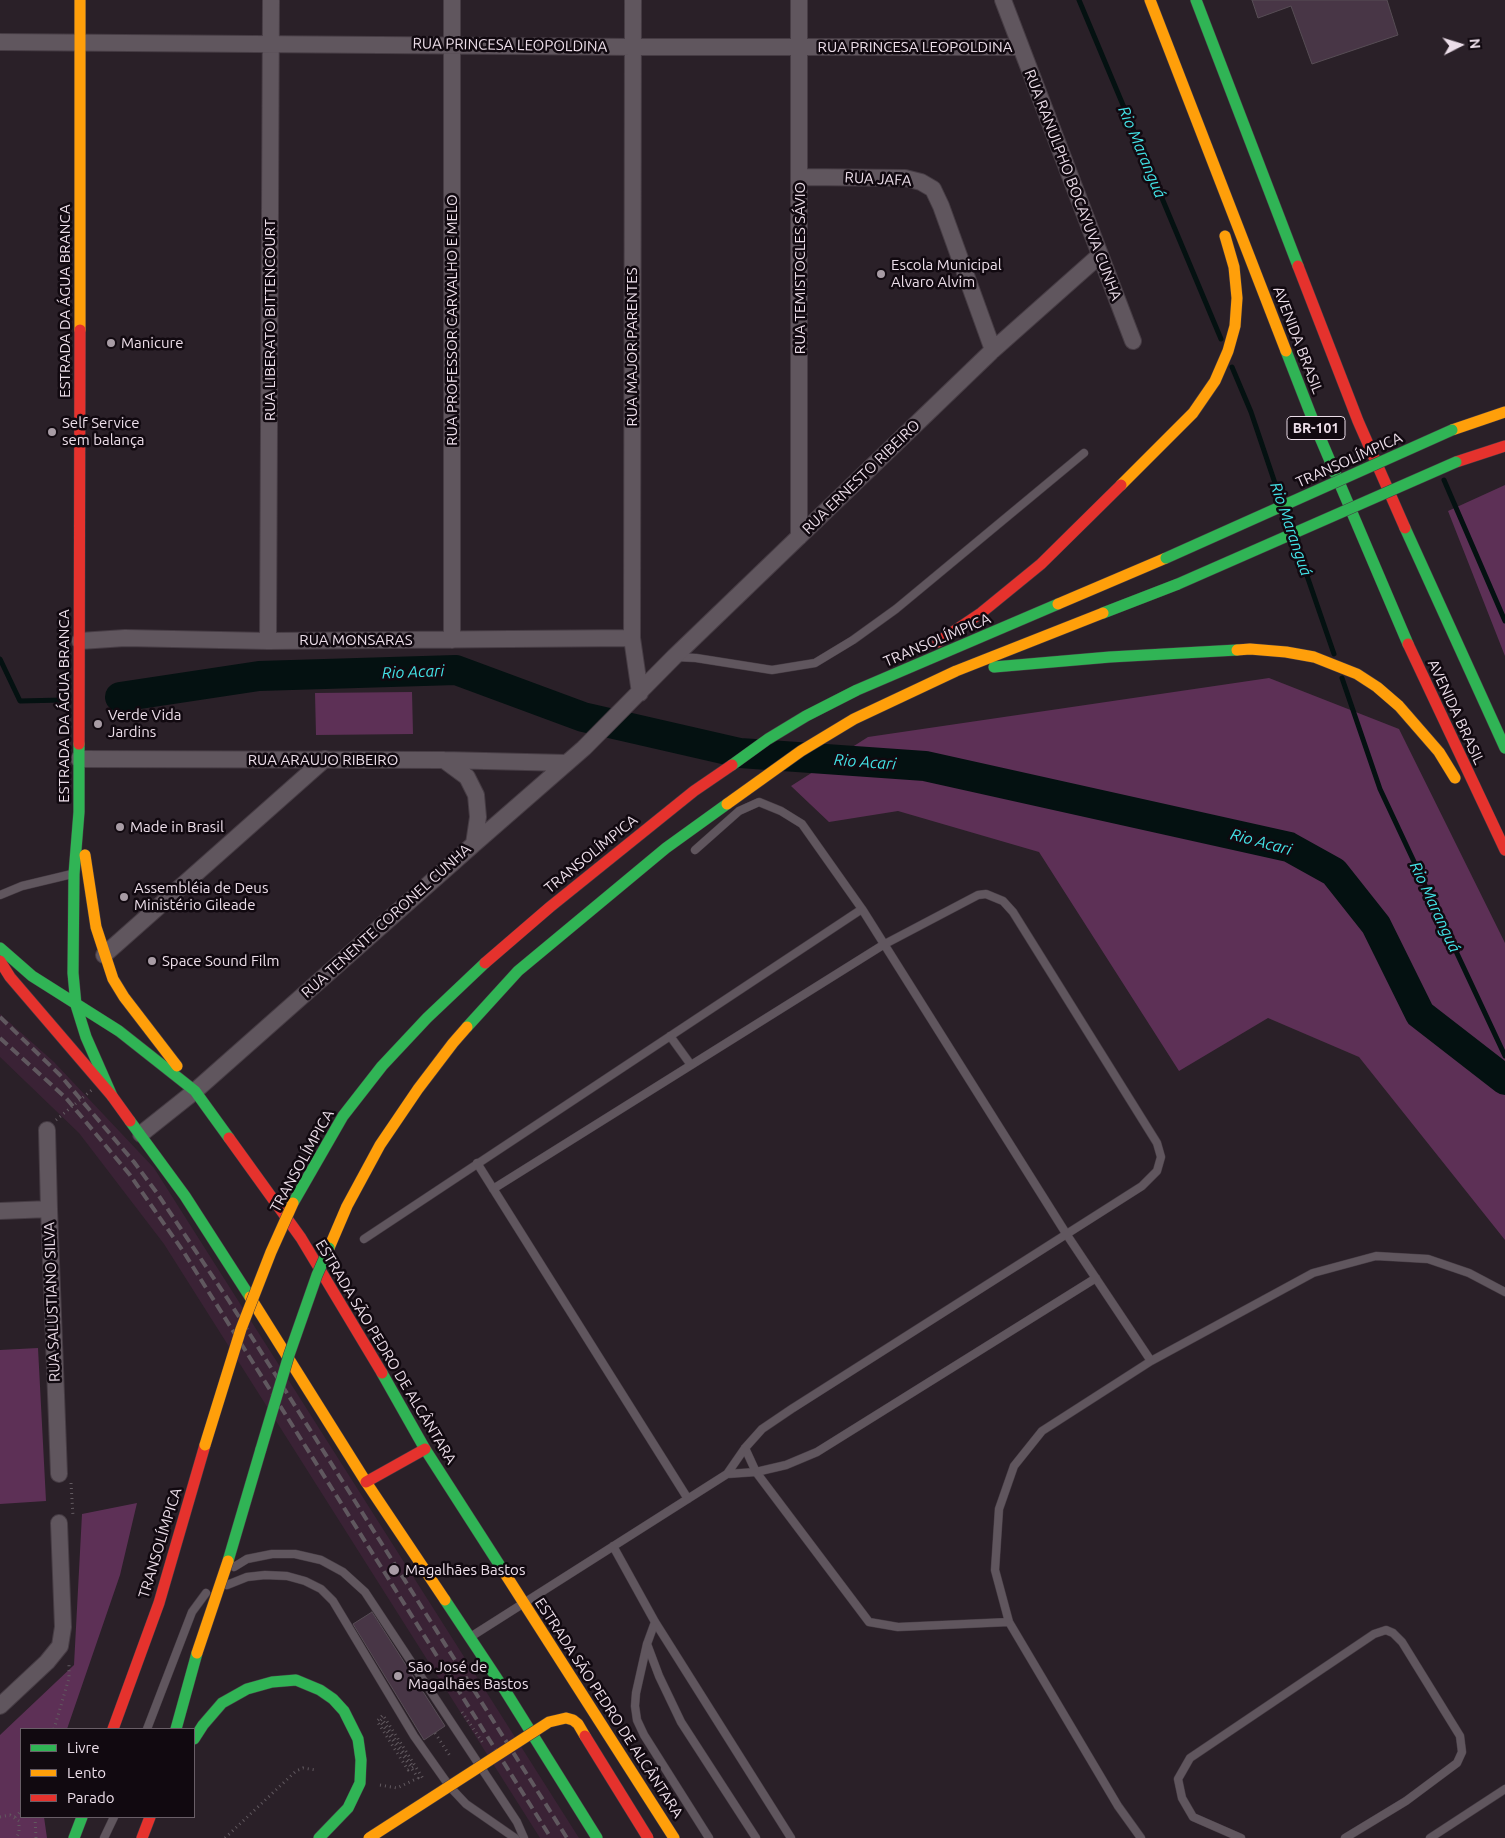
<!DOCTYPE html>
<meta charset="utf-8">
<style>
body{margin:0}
#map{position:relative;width:1505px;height:1838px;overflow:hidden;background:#2a2028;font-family:Ubuntu,sans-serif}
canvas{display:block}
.legend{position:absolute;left:20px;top:1728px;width:175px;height:90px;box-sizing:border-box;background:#110910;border:1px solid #695e67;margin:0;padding:6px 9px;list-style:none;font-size:15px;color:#ecdee9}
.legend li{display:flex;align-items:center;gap:10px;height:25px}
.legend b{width:25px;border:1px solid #695e67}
.north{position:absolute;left:1435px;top:20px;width:50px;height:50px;-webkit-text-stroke:4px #110910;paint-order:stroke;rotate:85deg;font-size:14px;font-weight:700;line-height:20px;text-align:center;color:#ecdee9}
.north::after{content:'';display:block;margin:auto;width:18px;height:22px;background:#ecdee9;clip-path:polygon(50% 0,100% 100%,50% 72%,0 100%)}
</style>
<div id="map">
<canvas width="1505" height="1838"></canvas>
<ul class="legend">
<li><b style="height:6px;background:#30b455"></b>Livre</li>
<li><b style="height:6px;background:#ff9f0a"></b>Lento</li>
<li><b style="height:6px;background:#e5322d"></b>Parado</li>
</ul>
<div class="north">N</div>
</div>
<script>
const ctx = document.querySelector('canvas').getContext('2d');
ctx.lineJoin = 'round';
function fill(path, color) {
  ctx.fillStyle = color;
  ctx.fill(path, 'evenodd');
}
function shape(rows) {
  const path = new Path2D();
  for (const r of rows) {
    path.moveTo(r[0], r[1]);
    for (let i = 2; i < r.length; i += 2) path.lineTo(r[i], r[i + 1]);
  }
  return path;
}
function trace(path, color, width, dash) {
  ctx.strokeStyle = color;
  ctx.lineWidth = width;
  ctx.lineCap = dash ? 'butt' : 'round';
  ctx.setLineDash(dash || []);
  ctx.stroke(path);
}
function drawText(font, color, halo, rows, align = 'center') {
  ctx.font = font + ' Ubuntu,sans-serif';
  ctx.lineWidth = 5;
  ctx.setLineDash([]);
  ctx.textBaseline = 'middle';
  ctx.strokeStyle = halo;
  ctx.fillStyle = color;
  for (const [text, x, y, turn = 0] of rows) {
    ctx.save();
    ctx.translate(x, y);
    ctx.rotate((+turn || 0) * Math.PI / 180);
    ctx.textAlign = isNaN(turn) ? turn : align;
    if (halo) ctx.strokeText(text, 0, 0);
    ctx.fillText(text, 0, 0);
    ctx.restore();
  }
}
fill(shape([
 [0,1014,54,1062,154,1168,579,1838,540,1838,164,1244,79,1133,0,1057]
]), '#3a2235');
fill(shape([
 [1505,485,1505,656,1448,511],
 [1269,678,1399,729,1505,943,1505,1240,1359,1057,1268,1018,1179,1071,1039,852,898,811,829,822,791,786,868,737],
 [412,692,413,734,316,735,315,693],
 [38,1348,46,1501,0,1504,0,1350],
 [137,1503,120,1575,67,1729,21,1729,21,1817,44,1817,47,1838,0,1838,0,1735,74,1665,82,1514]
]), '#5d3056');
trace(shape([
 [1079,0,1221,339],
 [1232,367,1251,412,1280,498],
 [1444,480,1505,621],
 [1295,541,1334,654],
 [0,659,20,701,63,700],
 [1342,678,1380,789,1505,1056]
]), '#041111', 5);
trace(shape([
 [120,697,259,676,456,670,583,717,740,753,925,766,1289,847,1334,872,1376,925,1420,1014,1505,1080]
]), '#041111', 30);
const building = shape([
 [1252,0,1387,0,1398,35,1312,64,1291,6,1258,18,1252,0],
 [372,1612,445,1726,424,1740,353,1624,372,1612]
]);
fill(building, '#483646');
trace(building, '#574d55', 1);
const lane = shape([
 [676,657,696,658,772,670,815,663,853,640,896,609,1084,453],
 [695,850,739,811,759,802,781,811,802,824,862,909,1067,1235,1151,1361],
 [0,895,22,886,72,874],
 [670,1036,691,1065],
 [477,1163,688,1499],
 [364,1239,862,909],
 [745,1448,756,1472,869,1622,898,1627,1009,1622],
 [727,1474,756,1472,786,1465,817,1452,1096,1278],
 [613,1546,655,1622,791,1838],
 [234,1567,247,1559,272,1554,295,1554,321,1560,343,1572,365,1592,517,1822,524,1838],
 [227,1585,247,1577,265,1575,287,1576,305,1581,321,1589,333,1601,414,1736,450,1787,466,1804,515,1838],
 [655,1622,647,1644,636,1693,635,1706,637,1720,644,1735,709,1838],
 [472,1636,727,1474,745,1448,762,1429,793,1408,1142,1186,1157,1171,1161,1157,1157,1143,1013,912,1003,901,986,894,978,895,883,945,493,1189],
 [647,1644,659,1676,681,1722,756,1838],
 [147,1729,192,1612,206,1593],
 [104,1838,114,1817],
 [1141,1838,1118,1806,1009,1622,995,1570,999,1509,1014,1466,1042,1431,1151,1361,1313,1273,1376,1256,1428,1259,1469,1273,1505,1292],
 [1241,1838,1193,1817,1182,1798,1178,1779,1190,1758,1374,1634,1386,1630,1393,1633,1402,1642,1460,1736,1462,1752,1457,1763,1406,1801,1345,1838],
 [1430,1838,1505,1789]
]);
const street = shape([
 [452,0,452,640],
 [633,0,632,638,640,693],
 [799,0,799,537],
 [1003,0,1133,341],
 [0,42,633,47,1020,47],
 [800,177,905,178,921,182,933,189,941,206,993,350],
 [80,641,125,638,268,641,632,638],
 [268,641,271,0],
 [79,759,444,760,567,763],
 [444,760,467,777,476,795,478,817,474,844],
 [104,955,325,759],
 [47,1130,49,1209,59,1474],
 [141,1134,195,1091,474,844,584,748,674,657,993,350,1100,255],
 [0,1211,49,1209],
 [0,1706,47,1662,60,1646,63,1627,59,1523]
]);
const fast = shape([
 [1196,0,1298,266],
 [1286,351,1316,428,1408,644],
 [1405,528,1505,748],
 [1103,613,1178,584],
 [994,667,1110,657,1237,650],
 [79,744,79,812,74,874,73,973,76,1005,86,1037,112,1096],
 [732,765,768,739,806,716,857,690,1058,604],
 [0,948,32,976,119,1031,195,1091,229,1138],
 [467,1027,518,971,666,848,727,804],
 [130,1121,185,1196,250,1297],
 [293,1203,343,1116,382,1066,427,1018,485,963],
 [382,1373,425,1449,504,1572],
 [228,1561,261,1449],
 [445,1600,506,1692,597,1838],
 [176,1729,197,1653],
 [194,1739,203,1725,222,1703,247,1689,272,1682,296,1680,320,1690,333,1699,344,1711,358,1739,361,1760,360,1783,348,1808,319,1838],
 [74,1838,82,1817]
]);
const slow = shape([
 [1150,0,1286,351],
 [80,330,80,0],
 [1452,430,1505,412],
 [1121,485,1193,413,1215,381,1228,351,1235,326,1237,298,1234,267,1225,236],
 [1058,604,1166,558],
 [1237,650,1250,649,1286,652,1314,657,1357,674,1377,687,1399,706,1439,752,1455,778],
 [727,804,801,751,854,719,956,671,1103,613],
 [85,855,96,927,113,979,124,997,177,1066],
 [329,1248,347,1206,380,1145,418,1089,453,1043,467,1027],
 [250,1297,366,1482,445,1600],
 [504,1572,674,1838]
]);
const jam = shape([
 [1298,266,1358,421,1405,528],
 [1456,462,1505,446],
 [938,642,981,613,1041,564,1121,485],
 [1408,644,1505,850],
 [79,744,80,330],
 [0,961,10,977,112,1096,130,1121],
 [485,963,550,907,694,791,732,765],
 [229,1138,301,1238,382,1373],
 [366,1482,425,1449],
 [113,1729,159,1603,205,1445],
 [142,1838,150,1817]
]);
trace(lane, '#463c44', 9);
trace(street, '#463c44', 18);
trace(fast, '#463c44', 12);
trace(slow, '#463c44', 12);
trace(jam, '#463c44', 12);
trace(shape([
 [71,1483,73,1516],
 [462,1712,483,1743],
 [54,1729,69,1678,69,1662],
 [435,1733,450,1756],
 [380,1785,397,1788,418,1778,380,1721,382,1719,413,1767],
 [0,1817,10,1815,19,1821,19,1833,16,1838],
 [15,1817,21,1811],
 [35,1817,36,1838],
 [225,1838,296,1771,303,1768,316,1770]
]), '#625a60', 3, [1, 4]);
trace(lane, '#60565e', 8);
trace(street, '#60565e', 16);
trace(fast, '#30b455', 11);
trace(slow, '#ff9f0a', 11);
trace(jam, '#e5322d', 11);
trace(shape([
 [0,1017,60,1075,134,1162,157,1193,229,1301,567,1838],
 [0,1038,66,1098,130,1175,183,1251,551,1838]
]), '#60585f', 4, [10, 5]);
const fastBridge = shape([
 [1166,558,1452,430],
 [1178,584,1456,462],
 [261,1449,289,1355,317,1275,329,1248]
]);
const slowBridge = shape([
 [205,1445,241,1329,271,1252,293,1203],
 [197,1653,228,1561],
 [369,1838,549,1722,566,1718,573,1720,578,1724,585,1736]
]);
const jamBridge = shape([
 [585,1736,648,1838]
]);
trace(fastBridge, '#463c44', 12, []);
trace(slowBridge, '#463c44', 12, []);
trace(jamBridge, '#463c44', 12, []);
trace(shape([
 [56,1120,93,1089],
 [413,1767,408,1770,377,1721,383,1715,424,1780]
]), '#625a60', 3, [1, 4]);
trace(fastBridge, '#30b455', 11);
trace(slowBridge, '#ff9f0a', 11);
trace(jamBridge, '#e5322d', 11);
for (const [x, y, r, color] of [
 [881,274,5,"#a89ca5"],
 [111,343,5,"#a89ca5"],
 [52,432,5,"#a89ca5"],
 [98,724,5,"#a89ca5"],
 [120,827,5,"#a89ca5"],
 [124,897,5,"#a89ca5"],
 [152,961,5,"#a89ca5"],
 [394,1570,6,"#a89ca5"],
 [398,1676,5,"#a89ca5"]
]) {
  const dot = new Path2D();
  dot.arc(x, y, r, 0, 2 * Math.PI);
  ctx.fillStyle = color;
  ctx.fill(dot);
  trace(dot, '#110910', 2);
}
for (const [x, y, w] of [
 [1316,428,58]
]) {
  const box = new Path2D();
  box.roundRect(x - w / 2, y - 11.5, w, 23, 4);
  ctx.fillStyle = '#110910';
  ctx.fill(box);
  trace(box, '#ecdee9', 1);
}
drawText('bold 14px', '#ecdee9', null, [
 ["BR-101",1316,428]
]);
drawText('15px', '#ecdee9', '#110910', [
 ["RUA PRINCESA LEOPOLDINA",510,45,1],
 ["RUA PRINCESA LEOPOLDINA",915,47],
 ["RUA JAFA",878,179,3],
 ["RUA RANULPHO BOCAYUVA CUNHA",1073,185,69],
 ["RUA TEMISTOCLES SÁVIO",800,268,-90],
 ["ESTRADA DA ÁGUA BRANCA",65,301,-90],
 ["RUA LIBERATO BITTENCOURT",270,320,-90],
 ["RUA PROFESSOR CARVALHO E MELO",452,320,-90],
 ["AVENIDA BRASIL",1298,340,69],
 ["RUA MAJOR PARENTES",632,347,-90],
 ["TRANSOLÍMPICA",1349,460,-24],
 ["RUA ERNESTO RIBEIRO",861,477,-44],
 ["RUA MONSARAS",356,640],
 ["TRANSOLÍMPICA",937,640,-23],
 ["ESTRADA DA ÁGUA BRANCA",64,706,-90],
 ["AVENIDA BRASIL",1456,712,65],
 ["RUA ARAUJO RIBEIRO",323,760],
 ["TRANSOLÍMPICA",591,854,-39],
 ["RUA TENENTE CORONEL CUNHA",386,921,-42],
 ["TRANSOLÍMPICA",302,1161,-61],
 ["RUA SALUSTIANO SILVA",52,1302,-92],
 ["ESTRADA SÃO PEDRO DE ALCÂNTARA",386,1352,59],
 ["TRANSOLÍMPICA",160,1543,-73],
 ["ESTRADA SÃO PEDRO DE ALCÂNTARA",609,1708,57]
]);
drawText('15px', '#ecdee9', '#110910', [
 ["Escola Municipal",891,265],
 ["Alvaro Alvim",891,282],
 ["Manicure",121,343],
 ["Self Service",62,423],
 ["sem balança",62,440],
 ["Verde Vida",108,715],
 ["Jardins",108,732],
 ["Made in Brasil",130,827],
 ["Assembléia de Deus",134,888],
 ["Ministério Gileade",134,905],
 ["Space Sound Film",162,961],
 ["Magalhães Bastos",405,1570],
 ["São José de",408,1667],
 ["Magalhães Bastos",408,1684]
], 'left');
drawText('italic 16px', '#43e3e7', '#110910', [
 ["Rio Maranguá",1142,152,67],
 ["Rio Maranguá",1291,529,71],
 ["Rio Acari",413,672,-2],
 ["Rio Acari",865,762,4],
 ["Rio Acari",1261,842,15],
 ["Rio Maranguá",1435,907,65]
]);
</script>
